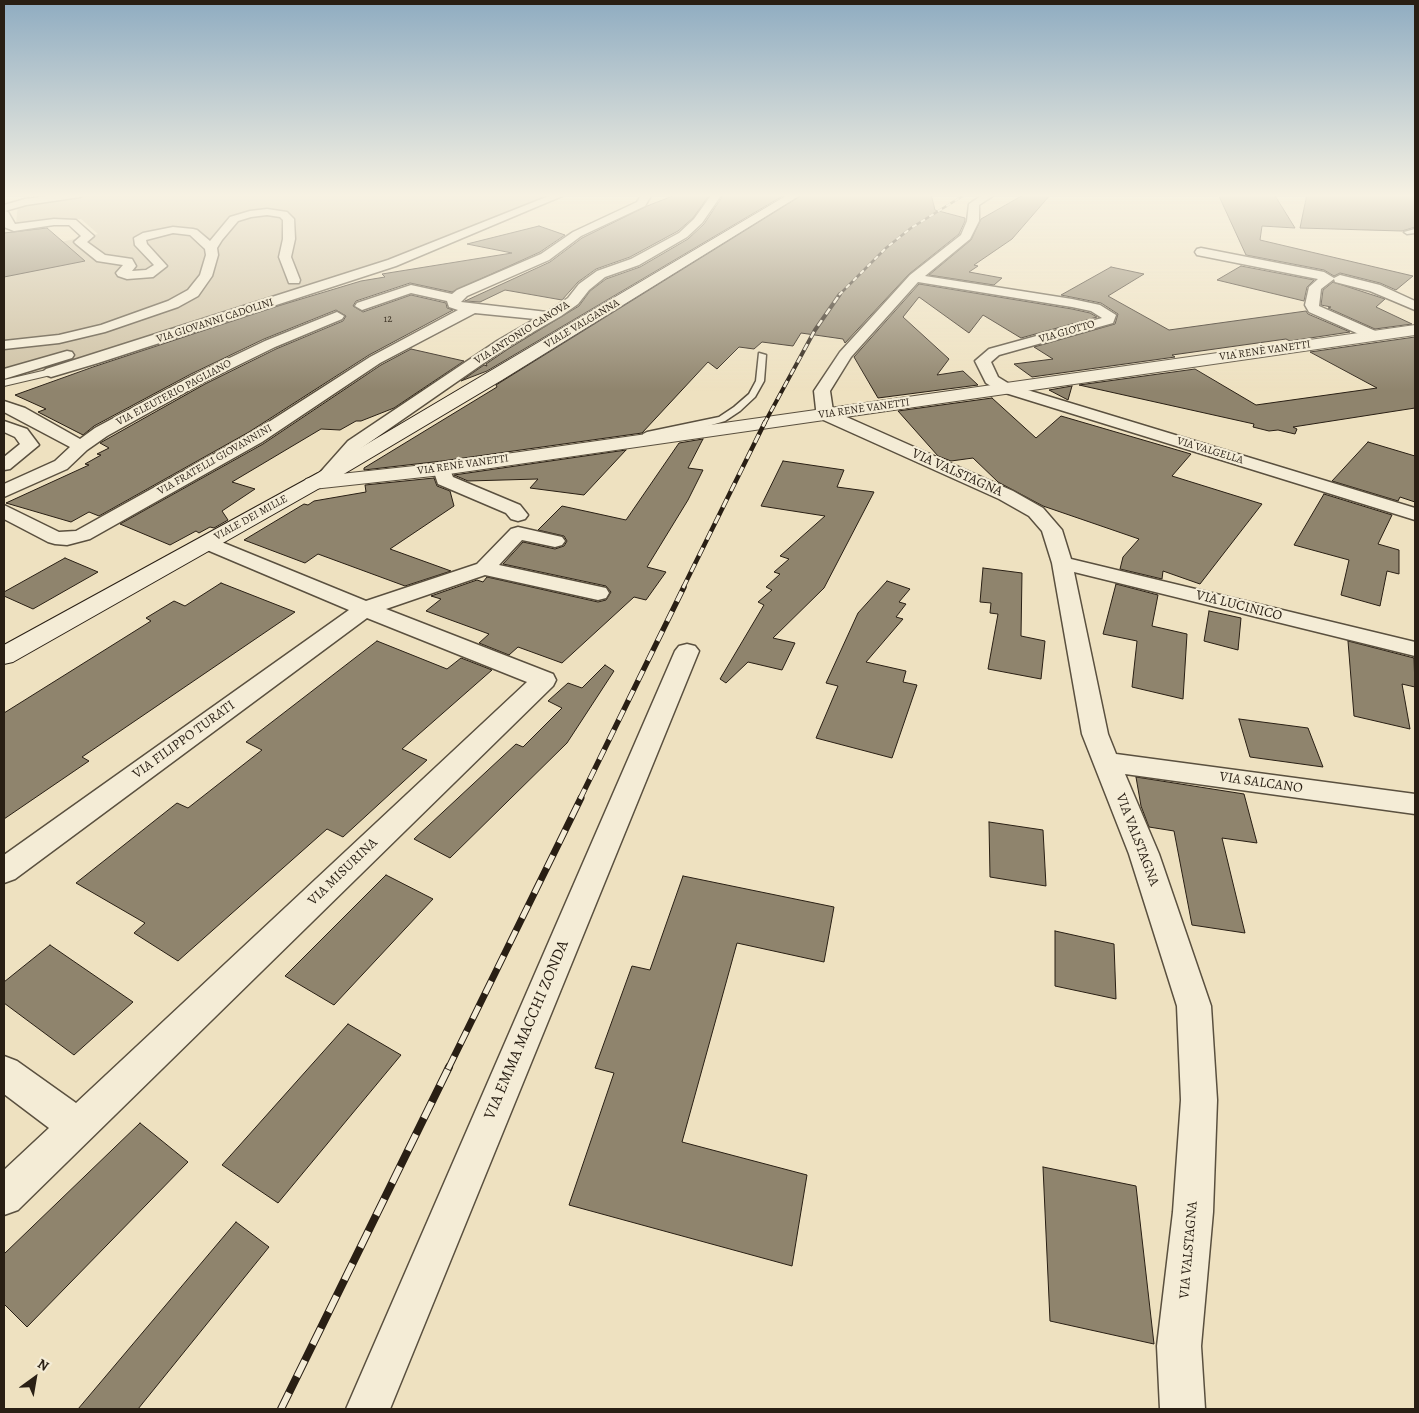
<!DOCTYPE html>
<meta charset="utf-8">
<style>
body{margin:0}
#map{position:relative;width:1419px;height:1413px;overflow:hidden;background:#eee1c0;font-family:Alegreya,serif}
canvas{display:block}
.frame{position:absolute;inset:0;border:5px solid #291f14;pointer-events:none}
.north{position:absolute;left:10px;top:1353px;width:50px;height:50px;-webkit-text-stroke:4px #f4ecd6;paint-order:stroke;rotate:32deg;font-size:14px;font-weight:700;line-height:20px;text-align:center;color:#291f14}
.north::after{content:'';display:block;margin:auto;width:18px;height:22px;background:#291f14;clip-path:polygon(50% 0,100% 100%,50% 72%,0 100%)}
</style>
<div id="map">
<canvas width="1419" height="1413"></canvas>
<div class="frame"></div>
<div class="north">N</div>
</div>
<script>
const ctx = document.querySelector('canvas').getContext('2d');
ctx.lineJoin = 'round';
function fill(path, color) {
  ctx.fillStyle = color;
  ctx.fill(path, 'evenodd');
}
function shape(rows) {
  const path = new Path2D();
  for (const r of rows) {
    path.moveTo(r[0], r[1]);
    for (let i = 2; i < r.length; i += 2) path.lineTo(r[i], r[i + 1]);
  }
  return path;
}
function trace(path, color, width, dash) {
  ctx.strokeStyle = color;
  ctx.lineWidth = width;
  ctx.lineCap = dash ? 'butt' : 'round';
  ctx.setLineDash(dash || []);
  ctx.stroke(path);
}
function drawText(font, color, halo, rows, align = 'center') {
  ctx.font = font + ' Alegreya,serif';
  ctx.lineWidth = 4.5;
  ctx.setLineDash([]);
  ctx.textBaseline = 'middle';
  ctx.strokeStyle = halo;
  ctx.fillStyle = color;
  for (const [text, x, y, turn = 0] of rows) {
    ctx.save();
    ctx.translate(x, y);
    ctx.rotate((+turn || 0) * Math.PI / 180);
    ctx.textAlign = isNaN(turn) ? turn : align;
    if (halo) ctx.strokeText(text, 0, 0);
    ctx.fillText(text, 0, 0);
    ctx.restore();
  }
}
fill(shape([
 [91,194,556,194,382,263,49,369,4,380,4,254,98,234,81,219,16,223,18,204]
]), '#cdc0a3');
const building = shape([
 [678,194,710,194,693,218,678,231,630,257,596,269,578,282,562,300,505,290,480,302,465,301,550,262,582,238,647,206,678,194],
 [724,194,786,194,487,371,461,381,484,365,487,366,486,364,508,349,579,306,590,291,606,279,640,267,688,239,704,224,724,194],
 [804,194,931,194,935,210,965,218,965,221,959,234,909,274,845,343,843,339,801,333,793,346,762,342,754,349,739,347,717,369,708,362,642,433,442,461,364,470,364,468,497,387,496,385,804,194],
 [1025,194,1051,194,1012,239,974,265,978,266,969,272,1002,278,994,285,929,275,971,240,981,219,1025,194],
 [1218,194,1274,194,1295,228,1262,226,1260,240,1413,276,1396,290,1380,283,1340,273,1334,276,1324,270,1246,255,1218,194],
 [1307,194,1415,194,1415,227,1402,231,1300,228,1307,194],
 [539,226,565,235,540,252,452,292,410,283,356,301,353,306,363,312,411,295,446,303,447,308,453,310,369,355,249,432,99,516,89,512,71,522,6,503,89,465,85,464,101,455,97,454,109,448,100,443,205,384,276,349,343,321,346,316,336,310,264,339,191,374,94,426,83,435,38,412,46,409,15,395,93,367,278,306,361,281,385,277,382,274,512,253,467,244,539,226],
 [47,228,85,261,4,277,4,233,47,228],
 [1241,266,1314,280,1307,287,1304,301,1217,280,1241,266],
 [1111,267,1144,274,1108,296,1169,330,1306,311,1308,314,1350,332,1290,341,1286,339,1172,355,1175,357,1032,377,1014,364,1053,359,1034,347,1115,324,1118,314,1101,303,1061,295,1111,267],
 [1333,282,1385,299,1376,307,1412,324,1375,329,1328,308,1331,307,1321,305,1323,290,1333,282],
 [919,284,1072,309,1090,313,1097,317,1021,338,983,315,969,333,919,297,903,317,949,359,937,375,963,371,978,385,878,398,854,357,919,284],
 [1415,337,1415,408,1293,427,1297,429,1295,434,1278,430,1269,431,1253,427,1254,424,1079,385,1195,369,1256,405,1377,388,1310,352,1415,337],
 [411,349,464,361,394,408,361,421,356,421,340,430,321,429,232,482,255,489,222,511,228,520,214,528,210,527,199,533,196,531,170,545,120,524,263,444,381,365,411,349],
 [1072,386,1068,400,1049,390,1072,386],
 [992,398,1036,438,1061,416,1191,454,1172,476,1262,504,1200,584,1163,571,1162,579,1120,569,1123,557,1139,539,1043,506,998,482,973,458,951,461,938,456,898,411,992,398],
 [703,439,688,468,703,470,688,500,647,567,666,572,646,600,634,597,562,663,518,647,509,655,479,643,489,634,426,611,441,599,431,596,477,580,483,582,487,577,598,602,606,600,611,592,606,586,503,564,523,542,555,549,564,546,567,541,564,536,538,530,562,506,626,520,679,443,703,439],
 [1368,442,1415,456,1415,502,1400,497,1398,501,1332,481,1368,442],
 [626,450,584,495,530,488,538,479,468,481,454,475,626,450],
 [783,461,844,470,837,487,874,492,824,588,773,638,795,643,782,670,748,662,726,683,720,679,764,605,758,602,772,590,766,587,780,574,774,572,789,559,780,556,825,516,761,506,783,461],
 [434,478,437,486,450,491,454,506,390,549,451,571,405,586,318,554,305,563,244,540,304,504,308,505,314,501,366,492,365,485,434,478],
 [1324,494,1392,515,1378,544,1399,550,1399,574,1387,571,1380,606,1341,595,1349,560,1294,545,1324,494],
 [65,558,98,572,33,609,4,596,4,592,65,558],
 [983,568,1022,573,1021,636,1045,641,1041,679,988,669,998,614,990,613,991,603,980,602,983,568],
 [887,581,910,589,899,602,906,604,896,617,903,619,866,662,906,671,903,682,917,685,892,758,816,738,838,686,826,683,858,613,887,581],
 [221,583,295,612,82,757,89,761,4,819,4,713,151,621,146,618,174,601,185,606,221,583],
 [1116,584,1158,595,1152,626,1187,634,1183,699,1132,687,1137,641,1103,634,1116,584],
 [1209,611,1241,618,1238,650,1204,641,1209,611],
 [377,641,447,669,461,658,492,670,402,749,427,760,343,837,327,829,178,961,134,933,145,923,76,883,177,803,188,808,262,750,246,742,377,641],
 [1348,641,1414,658,1415,687,1402,684,1410,729,1354,716,1348,641],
 [605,665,614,671,567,743,450,858,414,839,516,744,523,747,562,708,548,701,568,683,582,688,605,665],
 [1239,719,1308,728,1323,767,1250,757,1239,719],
 [1136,777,1244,794,1257,843,1222,838,1245,933,1192,925,1174,831,1149,827,1141,806,1136,777],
 [989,822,1043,830,1046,886,990,877,989,822],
 [386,875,433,899,334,1005,285,976,386,875],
 [683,876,834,907,824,962,737,943,682,1142,807,1175,792,1266,569,1205,614,1073,595,1068,632,966,650,970,683,876],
 [1055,931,1114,944,1116,999,1055,986,1055,931],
 [50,945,133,1002,74,1055,4,1003,4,982,50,945],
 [348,1024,401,1055,278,1203,222,1165,348,1024],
 [140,1123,188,1162,27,1327,4,1304,4,1254,140,1123],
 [1043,1167,1136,1186,1154,1344,1050,1321,1043,1167],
 [236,1222,269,1247,138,1409,78,1409,236,1222]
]);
fill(building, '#8f846d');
trace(building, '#291f14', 1);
const service = shape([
 [1415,229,1415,233,1407,234,1404,232,1415,229],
 [759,353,766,355,764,381,755,397,740,411,725,421,708,426,643,438,643,434,647,432,719,417,734,407,749,394,756,381,759,353]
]);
const pedestrian = shape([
 [51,369,55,370,57,372,55,374,4,386,4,380,51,369]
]);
const minor = shape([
 [61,194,85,194,80,197,26,205,5,211,8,212,15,224,54,219,76,220,94,236,87,242,105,255,132,259,136,266,132,271,146,270,154,265,135,245,134,238,143,233,173,227,193,229,197,230,210,241,230,217,250,211,267,209,287,212,294,219,295,239,291,257,300,280,299,283,289,283,279,257,283,239,283,220,280,217,267,215,251,217,238,221,222,240,217,248,218,255,212,276,198,296,178,307,105,332,59,343,4,349,4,341,59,335,101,325,168,301,188,290,200,275,206,255,205,249,190,235,173,233,146,240,147,244,167,266,153,277,127,279,118,276,116,273,123,265,97,261,76,244,74,242,81,236,69,225,54,225,14,231,4,227,4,205,25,199,61,194],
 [554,194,567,194,396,266,98,363,51,377,46,375,43,372,46,369,388,260,554,194],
 [642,194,652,194,645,206,581,236,549,260,467,296,461,302,547,312,568,298,579,284,597,271,631,259,679,233,694,219,712,194,722,194,702,223,687,237,639,265,605,277,589,290,578,304,561,316,507,347,360,449,332,481,325,483,318,481,316,477,348,441,497,341,535,319,475,313,380,363,262,442,90,539,67,545,55,544,48,542,4,519,4,505,59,532,76,531,250,434,370,357,458,310,449,307,447,301,411,293,362,310,355,306,357,303,411,285,452,294,457,290,541,254,573,232,637,202,642,194],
 [984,194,996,194,979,205,979,221,970,239,925,276,1072,299,1100,305,1116,315,1113,323,999,355,991,362,998,377,1011,385,1415,508,1415,520,999,391,986,383,975,361,989,349,1102,318,1091,311,1072,307,918,282,851,357,830,391,833,411,1013,491,1043,508,1062,530,1071,559,1415,642,1415,656,1074,572,1108,734,1116,754,1415,794,1415,814,1125,774,1159,854,1211,1006,1217,1100,1213,1212,1201,1346,1205,1409,1160,1409,1157,1346,1173,1212,1181,1100,1177,1006,1129,854,1082,734,1052,563,1042,531,1029,516,999,499,819,418,816,409,814,391,840,352,910,275,961,235,967,221,969,204,984,194],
 [1201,248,1324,272,1334,278,1340,275,1380,285,1415,301,1415,310,1370,291,1335,282,1334,279,1321,289,1319,306,1380,333,1382,336,1380,339,1375,340,1370,339,1309,312,1305,305,1309,287,1318,279,1197,255,1195,252,1197,249,1201,248],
 [337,312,344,316,342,319,275,347,204,382,107,436,87,450,67,469,4,497,4,484,55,461,70,447,4,412,4,401,25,408,80,439,95,428,192,376,265,341,337,312],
 [67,351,72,352,74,355,72,358,4,379,4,369,67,351],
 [4,421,27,429,39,445,10,469,4,470,4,457,20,444,15,437,4,432,4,421],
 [442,464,448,465,453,477,520,505,528,515,525,519,518,521,511,519,506,513,438,484,433,469,436,465,442,464],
 [518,527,562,537,565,541,562,545,555,547,522,540,499,565,606,588,609,593,606,598,598,600,485,575,386,609,553,674,556,680,553,686,18,1210,4,1215,4,1170,49,1128,4,1094,4,1056,17,1061,76,1103,527,682,367,618,15,879,4,883,4,855,349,610,200,547,197,543,200,539,207,537,214,539,366,601,477,564,511,529,518,527],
 [687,644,695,646,699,651,390,1409,346,1409,675,651,679,646,687,644]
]);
const tertiary = shape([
 [1415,325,1415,335,442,475,313,489,306,487,303,483,306,479,313,477,442,463,1415,325]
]);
const secondary = shape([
 [789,194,802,194,502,380,332,481,13,662,4,664,4,645,318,473,789,194]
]);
trace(service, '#5a503f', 3);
trace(pedestrian, '#5a503f', 2);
trace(minor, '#5a503f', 3);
trace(tertiary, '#5a503f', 2);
trace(secondary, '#291f14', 2);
fill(service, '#f4ecd6');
fill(pedestrian, '#f4ecd6');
fill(minor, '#f4ecd6');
fill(tertiary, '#f4ecd6');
fill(secondary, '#f4ecd6');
const railFar5 = shape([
 [839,295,886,248,911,228,966,194]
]);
const railFar4 = shape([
 [764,424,815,330,840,294]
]);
const railFar3 = shape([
 [683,588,765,422]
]);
const railFar2 = shape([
 [580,799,684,587]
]);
const railFar1 = shape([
 [448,1069,581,798]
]);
const rail = shape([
 [281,1409,449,1067]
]);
trace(railFar5, '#291f14', 2.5);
trace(railFar4, '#291f14', 4);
trace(railFar3, '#291f14', 4.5);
trace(railFar2, '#291f14', 5.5);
trace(railFar1, '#291f14', 7);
trace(rail, '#291f14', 8);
trace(railFar5, '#f4ecd6', 2, [5]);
trace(railFar4, '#f4ecd6', 2.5, [7]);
trace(railFar3, '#f4ecd6', 3, [9]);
trace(railFar2, '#f4ecd6', 4, [11]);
trace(railFar1, '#f4ecd6', 5, [14]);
trace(rail, '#f4ecd6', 6, [18]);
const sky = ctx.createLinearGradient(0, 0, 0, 391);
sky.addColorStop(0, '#8facc1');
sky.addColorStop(0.5, '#f7f2e3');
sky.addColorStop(1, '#f7f2e300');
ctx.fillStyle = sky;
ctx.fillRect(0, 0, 1419, 391);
drawText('11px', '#42382a', null, [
 ["12",388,319]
]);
drawText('11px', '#291f14', '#f4ecd6', [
 ["VIA GIOVANNI CADOLINI",215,321,-18],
 ["VIALE VALGANNA",582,324,-31],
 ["VIA GIOTTO",1067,332,-16],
 ["VIA ANTONIO CANOVA",522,333,-32],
 ["VIA RENÈ VANETTI",1265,351,-8],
 ["VIA ELEUTERIO PAGLIANO",174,393,-28],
 ["VIA RENÈ VANETTI",864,409,-8],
 ["VIA VALGELLA",1210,451,17],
 ["VIA FRATELLI GIOVANNINI",215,460,-30],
 ["VIA RENÈ VANETTI",463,465,-8],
 ["VIALE DEI MILLE",251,518,-29]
]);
drawText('14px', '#291f14', '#f4ecd6', [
 ["VIA VALSTAGNA",957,473,24],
 ["VIA LUCINICO",1239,606,14],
 ["VIA FILIPPO TURATI",184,740,-36],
 ["VIA SALCANO",1261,783,8],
 ["VIA VALSTAGNA",1137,840,69],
 ["VIA MISURINA",343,872,-44],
 ["VIA VALSTAGNA",1189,1250,-85]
]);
drawText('16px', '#291f14', '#f4ecd6', [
 ["VIA EMMA MACCHI ZONDA",527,1030,-67]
]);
</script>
